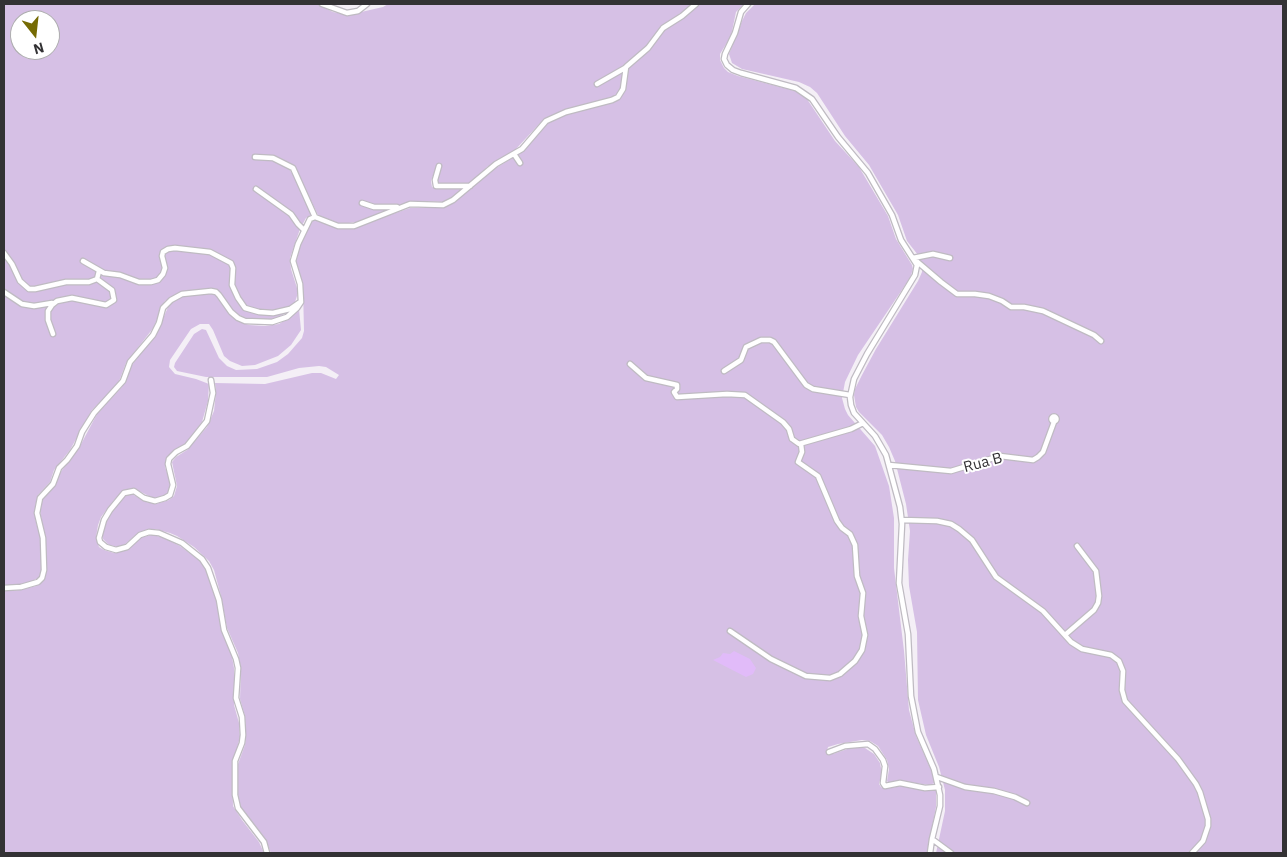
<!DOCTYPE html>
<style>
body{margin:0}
#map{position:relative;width:1287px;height:857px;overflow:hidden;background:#f4eff6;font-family:"IBM Plex Sans",sans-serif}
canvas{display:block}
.frame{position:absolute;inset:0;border:5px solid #333234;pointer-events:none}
.north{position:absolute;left:10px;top:10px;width:50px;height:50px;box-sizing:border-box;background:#fff;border:1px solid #adadae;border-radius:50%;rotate:164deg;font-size:14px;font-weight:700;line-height:20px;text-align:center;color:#333234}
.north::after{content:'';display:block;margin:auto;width:18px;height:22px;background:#766b04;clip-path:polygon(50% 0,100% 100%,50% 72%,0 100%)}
</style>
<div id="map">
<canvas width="1287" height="857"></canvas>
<div class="frame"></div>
<div class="north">N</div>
</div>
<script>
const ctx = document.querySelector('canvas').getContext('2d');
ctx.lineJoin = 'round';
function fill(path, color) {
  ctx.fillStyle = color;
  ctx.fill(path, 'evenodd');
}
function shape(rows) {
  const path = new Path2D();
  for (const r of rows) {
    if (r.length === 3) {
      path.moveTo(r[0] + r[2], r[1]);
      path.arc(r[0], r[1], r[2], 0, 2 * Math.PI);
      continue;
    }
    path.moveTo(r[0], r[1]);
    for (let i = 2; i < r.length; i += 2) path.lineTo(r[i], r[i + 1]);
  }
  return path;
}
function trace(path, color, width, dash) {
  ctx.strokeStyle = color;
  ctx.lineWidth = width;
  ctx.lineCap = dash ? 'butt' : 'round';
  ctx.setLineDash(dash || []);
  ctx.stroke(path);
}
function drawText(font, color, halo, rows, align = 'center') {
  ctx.font = font + ' "IBM Plex Sans",sans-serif';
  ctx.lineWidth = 4;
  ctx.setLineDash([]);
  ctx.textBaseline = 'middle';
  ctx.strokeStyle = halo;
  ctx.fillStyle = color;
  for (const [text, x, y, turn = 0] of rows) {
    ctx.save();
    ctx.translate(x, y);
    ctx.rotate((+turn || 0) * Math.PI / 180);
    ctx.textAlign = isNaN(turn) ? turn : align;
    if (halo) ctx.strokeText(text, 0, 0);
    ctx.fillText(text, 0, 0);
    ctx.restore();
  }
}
fill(shape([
 [4,4,317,4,333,12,348,15,383,7,388,4,693,4,660,28,644,49,597,86,623,70,621,91,614,98,559,113,542,121,515,150,487,167,469,184,438,184,437,181,441,166,437,165,431,181,432,187,436,188,465,188,453,198,445,202,413,201,357,222,341,224,318,215,297,172,290,163,272,155,253,155,254,159,272,161,289,169,296,179,311,215,306,218,300,229,290,258,291,269,297,288,297,296,293,308,276,319,271,320,248,319,237,314,231,309,219,291,215,290,185,292,176,294,165,301,161,308,154,327,126,363,118,384,92,410,70,450,54,470,50,482,38,495,35,507,35,518,41,541,41,574,39,578,24,584,4,586],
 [20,20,50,20,50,50,20,50],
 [699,4,744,4,736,12,731,36,720,54,720,60,724,68,728,72,738,76,795,91,807,99,835,141,859,167,888,216,896,239,912,265,913,269,910,278,858,355,845,382,842,398,845,409,848,415,875,446,889,486,894,518,894,568,904,651,909,710,916,736,932,772,935,783,929,785,901,781,889,783,887,781,889,769,887,760,878,746,870,741,862,740,838,744,828,747,827,751,828,754,833,754,853,747,865,748,874,754,880,763,882,773,879,784,881,787,885,789,901,786,936,791,936,807,927,853,271,853,265,838,241,807,239,802,237,787,238,764,245,745,246,736,245,716,240,699,241,669,238,653,227,628,221,596,214,570,209,561,194,547,177,536,170,533,155,529,146,530,138,533,123,546,119,547,109,545,103,539,102,534,108,517,125,496,132,494,146,502,156,504,169,500,174,496,177,486,172,462,176,457,187,450,207,427,214,411,216,392,215,383,265,384,312,373,321,373,336,379,339,375,326,367,319,366,299,368,267,377,206,377,177,371,174,367,175,363,194,334,202,329,206,330,219,358,227,366,236,370,257,369,277,362,288,354,302,338,304,331,303,288,296,267,296,260,301,242,310,222,316,220,338,229,349,229,410,208,443,207,450,205,489,172,521,153,549,122,555,118,620,97,624,91,627,68,633,61,663,29],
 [755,4,1283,4,1283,853,936,853,945,811,945,790,939,767,926,735,918,700,917,632,909,586,908,560,910,531,906,504,895,461,889,447,882,435,859,412,856,407,854,395,855,389,862,375,876,349,918,281,922,272,922,264,918,255,907,241,898,215,869,165,845,136,817,93,810,87,799,82,742,69,732,63,729,54,742,21,746,13],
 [210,293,216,295,232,317,243,323,249,325,265,326,279,324,294,314,299,309,301,330,291,345,278,356,255,365,242,366,230,361,224,356,213,330,209,324,200,324,191,329,170,360,169,367,175,374,196,379,209,384,208,401,202,422,184,446,173,451,166,460,165,467,171,484,169,494,164,497,153,498,133,488,125,490,114,500,101,517,98,525,96,537,99,547,104,550,114,553,127,550,142,537,152,535,162,537,180,546,200,561,205,568,216,596,221,628,232,657,234,668,234,705,239,723,240,737,232,767,233,806,242,820,259,842,264,853,4,853,4,591,20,590,36,586,45,578,45,538,40,511,42,500,54,486,60,473,79,448,97,414,122,387,132,365,157,332,169,305,180,297]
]), '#d6c0e5');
fill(shape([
 [734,651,750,659,756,668,753,674,746,677,713,660,720,657,723,653,730,654]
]), '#e1bbf9');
const minor = shape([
 [322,4,347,13,358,11,367,4],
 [748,4,741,12,735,33,725,54,724,59,727,65,733,70,741,73,796,88,812,99,838,137,868,173,892,215,901,240,917,265,915,275,867,354,854,379,850,397,851,405,854,413,875,436,886,455,900,507,902,524,899,583,908,634,911,696,918,732,934,769,940,795,940,806,932,839,930,853],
 [597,84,625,68],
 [514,154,520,163],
 [255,157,273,158,293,168,315,217],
 [439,166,435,180,436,186,470,186],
 [256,189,291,214,298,224,304,230],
 [362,203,374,207,397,207],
 [4,253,12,264,20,281,29,289,35,289,66,282,89,282,97,279],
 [913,258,933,254,950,258],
 [914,259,941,282,957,294,975,294,989,296,1002,301,1011,307,1024,307,1043,311,1094,335,1101,341],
 [83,261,104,273,120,275,139,282,151,282,158,280,163,274,165,268,162,256,163,252,168,249,175,248,210,252,231,263,233,268,232,285,238,298,245,308,259,312,273,313,290,309,300,302],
 [4,292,22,304,34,306,52,303],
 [53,334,48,320,48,311,52,305,57,301,72,298,106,305,114,300,112,290,97,279,99,271],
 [630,364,646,378,677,385,677,389,674,392,677,397,727,394,745,395,783,422,789,429,792,439,799,444,851,429,863,423],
 [724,371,741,360,746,347,761,340,770,340,774,342,806,385,813,389,850,395],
 [211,380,213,393,207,421,187,446,176,452,169,459,168,464,173,485,170,495,165,498,155,501,144,498,134,491,124,493,110,510,104,520,99,538,100,542,106,547,116,550,127,547,140,535,149,532,159,533,182,543,202,559,208,568,219,600,224,630,236,659,238,668,236,698,242,717,243,735,242,743,235,761,235,795,238,808,264,842,267,853],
 [1054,419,2.5],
 [889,465,951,471,1000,456,1033,460,1038,457,1043,452,1054,422],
 [902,520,937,521,951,524,959,529,972,540,996,577,1043,611,1071,642,1082,649,1111,655,1119,661,1123,671,1122,690,1125,701,1178,759,1196,784,1200,792,1208,819,1208,826,1203,841,1192,853],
 [4,588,21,587,38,582,42,578,44,570,43,538,37,513,40,498,53,484,59,468,67,460,77,446,82,432,94,413,123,381,130,362,153,335,159,323,163,308,171,300,182,294,211,291,216,292,219,295,231,312,238,318,245,321,272,322,287,317,297,308,301,302,300,284,293,261,298,244,310,219,315,217,338,226,354,226,410,204,443,205,453,200,496,164,522,149,546,121,566,112,612,100,618,97,623,89,626,67,648,48,663,28,682,16,696,4],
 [730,631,771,659,806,676,830,678,840,674,855,661,862,650,865,635,861,616,863,593,857,576,855,545,850,534,842,528,837,521,818,476,798,462,802,452,801,444],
 [1065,635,1094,610,1098,603,1099,596,1096,571,1077,546],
 [829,752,845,746,868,744,875,749,883,760,885,766,883,783,885,786,900,783,925,788,939,787],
 [937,777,965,787,994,791,1015,797,1027,803],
 [932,839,951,853]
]);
trace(minor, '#bfbbc2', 7);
trace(minor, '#fff', 4.5);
drawText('15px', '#333234', '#fff', [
 ["Rua B",983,463,-15]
]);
</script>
